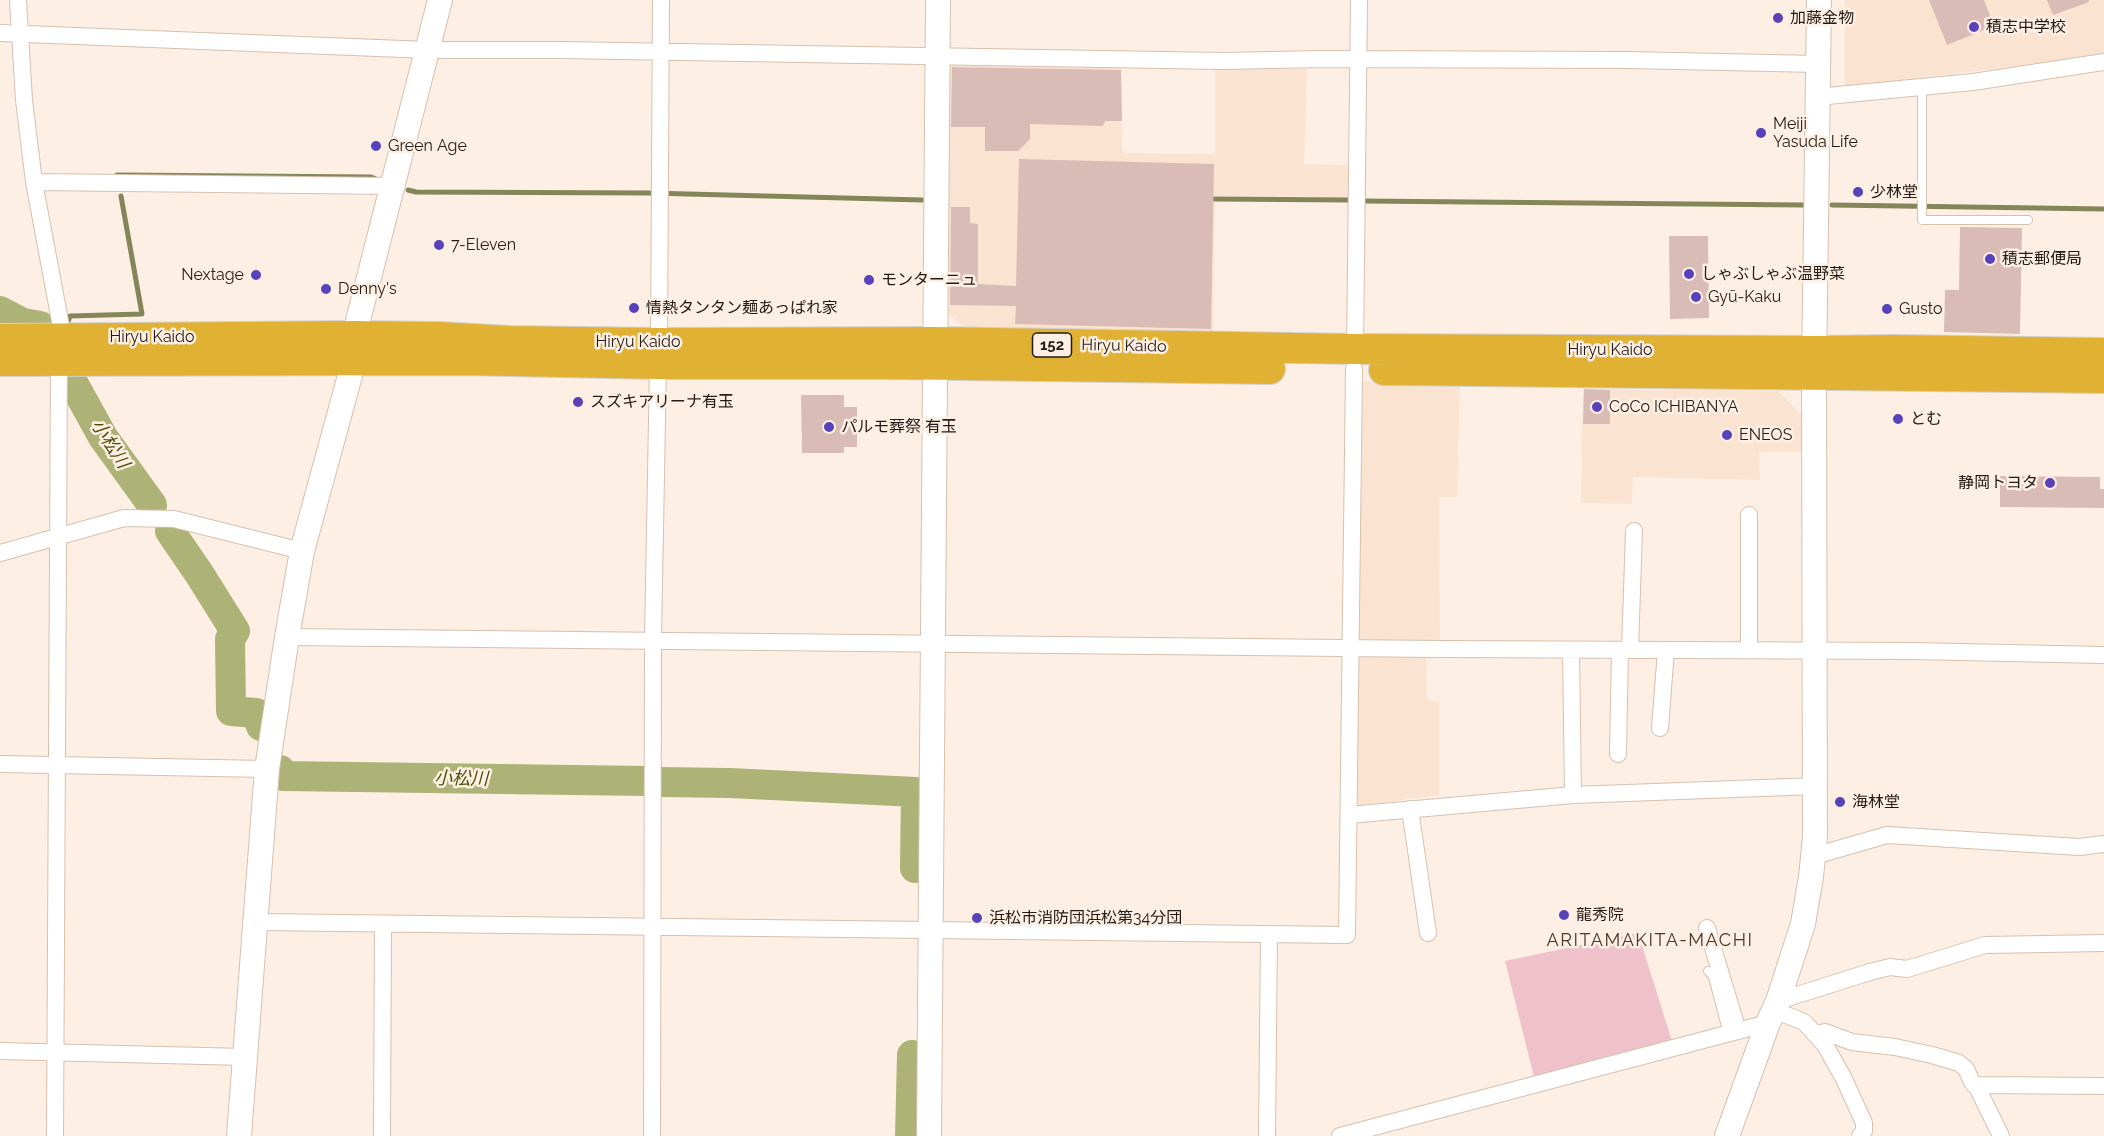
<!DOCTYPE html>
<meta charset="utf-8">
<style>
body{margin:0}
canvas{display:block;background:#fdefe4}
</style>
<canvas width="2104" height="1136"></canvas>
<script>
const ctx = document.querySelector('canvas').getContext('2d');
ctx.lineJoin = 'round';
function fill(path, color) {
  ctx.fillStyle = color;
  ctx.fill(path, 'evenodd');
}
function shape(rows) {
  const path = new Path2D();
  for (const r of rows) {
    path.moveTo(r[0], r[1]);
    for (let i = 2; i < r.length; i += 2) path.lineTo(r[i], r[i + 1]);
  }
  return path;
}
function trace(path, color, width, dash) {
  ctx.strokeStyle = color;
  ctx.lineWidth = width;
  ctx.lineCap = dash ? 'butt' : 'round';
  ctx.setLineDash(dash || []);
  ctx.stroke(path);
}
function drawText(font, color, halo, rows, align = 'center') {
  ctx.font = font + ' Raleway,"Noto Sans JP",sans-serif';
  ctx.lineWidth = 5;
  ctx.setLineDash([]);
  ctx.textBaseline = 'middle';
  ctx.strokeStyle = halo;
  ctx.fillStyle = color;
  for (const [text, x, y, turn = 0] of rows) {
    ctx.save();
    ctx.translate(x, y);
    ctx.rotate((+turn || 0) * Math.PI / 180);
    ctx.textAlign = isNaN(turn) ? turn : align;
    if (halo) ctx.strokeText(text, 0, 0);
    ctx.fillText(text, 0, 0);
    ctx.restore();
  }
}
fill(shape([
 [1845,0,2104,0,2104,55,1845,87],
 [1121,64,1122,150,1126,153,1215,154,1215,68,1307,69,1304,164,1350,165,1350,197,1215,196,1213,331,966,330,946,312,948,67,950,65],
 [1359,381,1460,383,1457,497,1439,497,1440,643,1357,643],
 [1583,389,1778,391,1802,415,1802,452,1759,452,1760,480,1633,477,1632,504,1581,503],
 [1355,656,1426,658,1427,700,1439,702,1439,795,1356,806]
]), '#fbe3d1');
fill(shape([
 [1638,933,1672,1041,1534,1077,1505,961]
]), '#efc2cb');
trace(shape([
 [117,175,371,177,376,179],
 [408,190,416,192,649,193,922,200],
 [1215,199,1349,200],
 [1362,201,1804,205],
 [1832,205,2104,209],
 [67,325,70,316,142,314,121,196]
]), '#848559', 5);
trace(shape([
 [0,311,23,323,40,326],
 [72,381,103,437,152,505],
 [170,531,200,575,235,631,230,639,231,711,256,713,261,726],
 [280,770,282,776,647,781],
 [659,782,730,783,916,792,915,868],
 [910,1136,912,1055]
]), '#adb376', 30);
fill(shape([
 [1929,0,1984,0,1994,26,1947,45],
 [2047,0,2089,0,2089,2,2053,15],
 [952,67,1121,70,1122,121,1105,121,1103,126,1030,124,1030,139,1018,151,985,151,985,127,951,127],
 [1019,159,1214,164,1211,329,1015,324,1016,306,950,305,951,207,970,207,970,223,978,224,978,284,1016,286],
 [1960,227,2022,228,2020,334,1944,332,1945,290,1959,290],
 [1669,236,1708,236,1709,318,1670,319],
 [1584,389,1610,390,1610,424,1583,424],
 [801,395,844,395,844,407,857,407,857,447,844,447,844,453,802,453],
 [2000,476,2100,477,2100,489,2104,489,2104,508,2000,507]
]), '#dabcb6');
const lane = shape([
 [1922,87,1922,220,2028,220],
 [1708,971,1713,977,1728,1034]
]);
const street = shape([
 [18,0,24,100,34,182,63,337],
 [0,33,428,50,560,50,1223,61,1321,59,1627,60,1818,64],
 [1817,97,1973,82,2104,62],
 [34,182,394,186],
 [659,343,661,0],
 [1355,349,1359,0],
 [0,553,124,518,174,519,302,551],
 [287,637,1439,649,1912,651,2104,655],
 [1571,650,1573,795],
 [1630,650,1634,531],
 [1749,650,1749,515],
 [1660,728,1666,650],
 [1618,754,1620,650],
 [0,764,267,769],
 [1410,809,1428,933],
 [1349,815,1573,795,1816,786],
 [1814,856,1887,835,2079,847,2104,844],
 [257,922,1347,935,1354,369],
 [1707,928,1738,1031],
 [1778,1001,1870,972,1890,967,1907,969,1985,945,2104,943],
 [1774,1010,1804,1022,1825,1045,1844,1079,1864,1123,1864,1131,1860,1136],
 [1816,1034,1825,1032,1852,1042,1895,1047,1932,1055,1959,1063,1966,1069,1972,1082,1977,1087,2001,1136],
 [0,1051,245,1057],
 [1974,1085,2104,1086],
 [55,1136,59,361],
 [382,1136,383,924],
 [652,1136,653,640,658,364],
 [1267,1136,1269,934],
 [1340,1136,1768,1023]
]);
const secondary = shape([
 [239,1136,267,769,287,637,302,551,354,361,354,336,440,0],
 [929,1136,938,0],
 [1727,1136,1768,1023,1778,1001,1803,924,1811,877,1815,837,1814,374,1819,0]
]);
const highway = shape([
 [0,339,354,336,439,337,510,341,659,343,936,342,1355,349,1815,351,1894,350,2104,353],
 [0,361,461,360,658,364,885,364,1270,369],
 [1384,370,2104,378]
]);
trace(lane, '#d6c0af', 10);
trace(street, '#d6c0af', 18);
trace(secondary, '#d6c0af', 26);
trace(highway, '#d3d1d0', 32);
trace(lane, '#fff', 8);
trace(street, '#fff', 16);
trace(secondary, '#fff', 24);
trace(highway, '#e1b134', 30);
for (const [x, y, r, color] of [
 [1778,18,6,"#5742ba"],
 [1974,27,6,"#5742ba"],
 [1761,133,6,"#5742ba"],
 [376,146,6,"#5742ba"],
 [1858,192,6,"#5742ba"],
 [439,245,6,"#5742ba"],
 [1990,259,6,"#5742ba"],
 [1689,274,6,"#5742ba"],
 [256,275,6,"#5742ba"],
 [869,280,6,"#5742ba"],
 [326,289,6,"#5742ba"],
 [1696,297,6,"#5742ba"],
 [634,308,6,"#5742ba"],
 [1887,309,6,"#5742ba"],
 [578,402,6,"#5742ba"],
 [1597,407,6,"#5742ba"],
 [1898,419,6,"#5742ba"],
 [829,427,6,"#5742ba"],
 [1727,435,6,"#5742ba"],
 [2050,483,6,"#5742ba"],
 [1840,802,6,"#5742ba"],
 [1564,915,6,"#5742ba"],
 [977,918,6,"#5742ba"]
]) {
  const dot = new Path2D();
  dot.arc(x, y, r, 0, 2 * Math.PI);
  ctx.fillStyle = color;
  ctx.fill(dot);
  trace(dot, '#fdefe4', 2);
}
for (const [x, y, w] of [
 [1052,345,39]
]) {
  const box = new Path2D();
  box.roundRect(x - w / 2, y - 12, w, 24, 4.5);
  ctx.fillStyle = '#fdefe4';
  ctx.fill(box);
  trace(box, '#231b15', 1.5);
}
drawText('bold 15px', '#231b15', null, [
 ["152",1052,345]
]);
drawText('16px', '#231b15', '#fdefe4', [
 ["加藤金物",1790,18],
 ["積志中学校",1986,27],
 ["Meiji",1773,124],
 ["Yasuda Life",1773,142],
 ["Green Age",388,146],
 ["少林堂",1870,192],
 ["7-Eleven",451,245],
 ["積志郵便局",2002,259],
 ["しゃぶしゃぶ温野菜",1701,274],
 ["Nextage",244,275,"right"],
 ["モンターニュ",881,280],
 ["Denny's",338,289],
 ["Gyū-Kaku",1708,297],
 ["情熱タンタン麺あっぱれ家",646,308],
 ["Gusto",1899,309],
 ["スズキアリーナ有玉",590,402],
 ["CoCo ICHIBANYA",1609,407],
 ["とむ",1910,419],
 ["パルモ葬祭 有玉",841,427],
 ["ENEOS",1739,435],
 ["静岡トヨタ",2038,483,"right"],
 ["海林堂",1852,802],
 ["龍秀院",1576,915],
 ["浜松市消防団浜松第34分団",989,918]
], 'left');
drawText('16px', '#231b15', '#fdefe4', [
 ["Hiryu Kaido",152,337],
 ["Hiryu Kaido",638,342],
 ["Hiryu Kaido",1124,346,1],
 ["Hiryu Kaido",1610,350]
]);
drawText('italic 18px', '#4c5005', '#fdefe4', [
 ["小松川",110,444,57],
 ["小松川",461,779,1]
]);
ctx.letterSpacing = '1.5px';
drawText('18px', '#4b392b', '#fdefe4', [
 ["ARITAMAKITA-MACHI",1650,941]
]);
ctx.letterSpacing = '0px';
</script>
